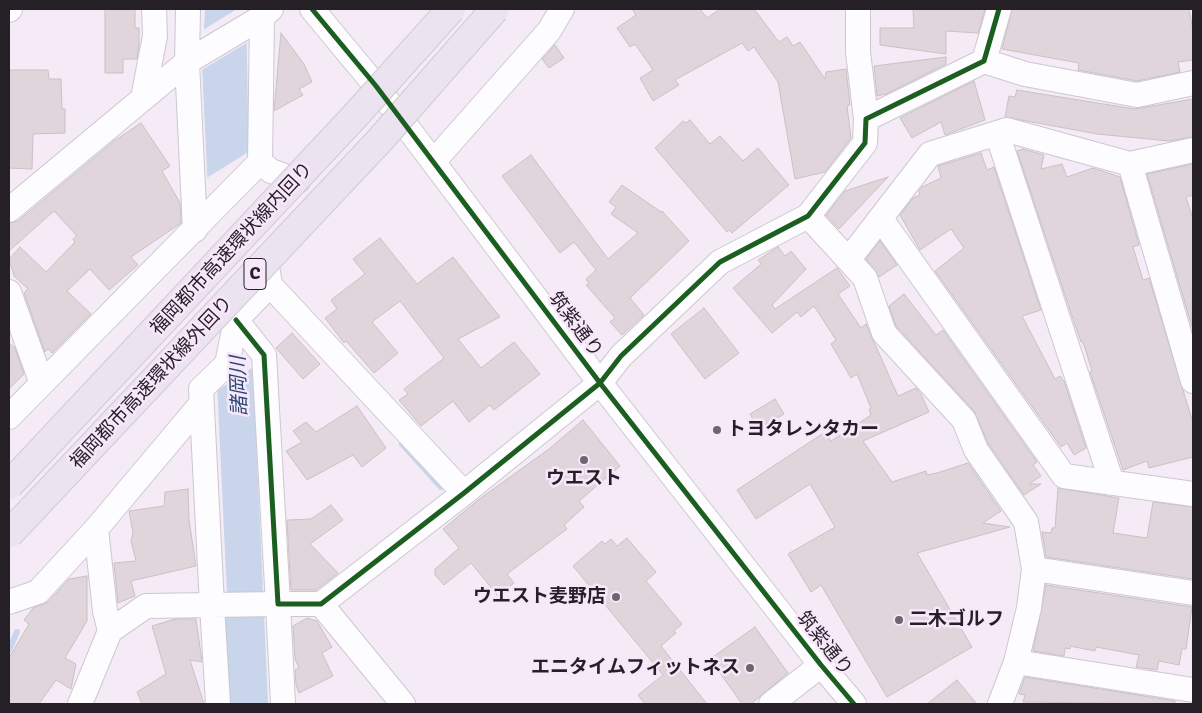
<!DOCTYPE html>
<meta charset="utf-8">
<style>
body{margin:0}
#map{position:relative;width:1202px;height:713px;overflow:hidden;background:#f4ebf6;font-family:Signika,sans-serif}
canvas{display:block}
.frame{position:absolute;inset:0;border:10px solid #251f26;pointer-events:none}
</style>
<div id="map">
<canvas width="1202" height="713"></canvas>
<div class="frame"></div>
</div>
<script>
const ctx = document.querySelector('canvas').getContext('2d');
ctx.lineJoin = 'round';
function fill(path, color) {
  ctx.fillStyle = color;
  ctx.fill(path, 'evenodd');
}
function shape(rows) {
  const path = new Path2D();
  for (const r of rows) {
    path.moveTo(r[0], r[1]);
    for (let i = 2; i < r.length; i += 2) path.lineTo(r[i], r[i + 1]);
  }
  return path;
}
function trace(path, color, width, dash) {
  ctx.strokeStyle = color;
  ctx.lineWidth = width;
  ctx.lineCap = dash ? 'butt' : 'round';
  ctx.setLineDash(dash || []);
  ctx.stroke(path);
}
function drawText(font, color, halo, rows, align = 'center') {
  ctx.font = font + ' Signika,"Noto Sans JP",sans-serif';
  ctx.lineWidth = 5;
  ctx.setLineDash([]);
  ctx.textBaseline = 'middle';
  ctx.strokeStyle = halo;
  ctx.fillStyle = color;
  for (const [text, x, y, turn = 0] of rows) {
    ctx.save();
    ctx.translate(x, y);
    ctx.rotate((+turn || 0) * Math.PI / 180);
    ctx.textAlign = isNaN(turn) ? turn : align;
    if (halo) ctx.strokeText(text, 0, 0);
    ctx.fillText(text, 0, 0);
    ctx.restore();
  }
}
fill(shape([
 [205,9,246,9,253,366,268,704,230,704,225,620,227,594,202,65]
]), '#c8d5eb');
fill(shape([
 [237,9,248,9,250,41,200,71,203,30],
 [250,151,253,204,255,366,215,392,205,179]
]), '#f4ebf6');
trace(shape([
 [402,444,441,487],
 [9,650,17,632]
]), '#c8d5eb', 6);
const building = shape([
 [105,9,135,9,135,28,139,28,139,45,137,59,123,59,123,73,105,73,105,9],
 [632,9,700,9,707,18,720,9,754,9,779,42,787,37,793,46,800,42,825,79,826,72,846,69,850,105,847,106,851,138,825,172,795,179,778,82,754,47,748,51,742,43,675,80,679,85,653,101,640,78,653,70,635,44,630,47,617,28,636,15,632,9],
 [913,9,985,9,978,33,946,31,946,54,880,45,880,28,914,28,913,9],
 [1012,9,1189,9,1193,30,1193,60,1178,62,1180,72,1137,81,1078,70,1079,63,1002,49,1012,9],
 [281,33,304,64,312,82,299,89,303,95,274,111,281,33],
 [555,45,564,58,549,68,542,59,555,45],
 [946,57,946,64,886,94,877,96,874,66,946,57],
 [9,70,48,70,49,79,61,79,62,109,65,109,65,133,33,134,32,169,9,168,9,70],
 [974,81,985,120,945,135,941,122,912,138,900,118,974,81],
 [1017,90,1135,109,1193,99,1193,137,1169,141,1097,134,1005,117,1009,96,1015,97,1017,90],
 [690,120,710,144,720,136,743,161,758,148,789,185,732,233,729,230,727,232,655,148,683,121,686,123,690,120],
 [141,123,170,166,162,171,180,203,181,223,131,257,138,265,109,290,90,269,67,291,91,314,52,353,48,349,45,352,24,293,28,289,14,276,9,259,20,247,46,272,75,242,73,239,77,236,54,211,9,251,9,223,18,221,114,141,141,123],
 [1023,149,1044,155,1041,169,1062,164,1067,177,1093,168,1120,177,1139,245,1133,247,1143,280,1149,278,1193,423,1193,457,1149,468,1147,461,1123,470,1090,372,1092,371,1083,342,1081,342,1073,319,1017,151,1023,149],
 [981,153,987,170,994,167,1041,310,1022,316,1055,379,1060,376,1064,381,1086,448,1074,455,1067,443,1061,447,935,271,964,248,951,229,920,250,900,215,913,198,920,195,919,191,922,187,941,178,938,166,981,153],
 [531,155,608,259,638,233,611,214,616,207,609,202,622,185,661,212,662,211,689,241,630,298,644,315,622,335,610,322,615,318,586,285,589,284,586,279,596,270,574,242,560,253,502,176,531,155],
 [1193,164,1193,195,1186,197,1193,219,1192,327,1147,174,1193,164],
 [888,177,839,229,826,215,845,191,888,177],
 [380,238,417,284,453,257,500,317,458,339,481,368,514,342,540,374,494,410,490,405,469,422,453,401,421,426,399,400,408,394,404,389,444,358,400,301,372,322,398,353,374,373,346,341,344,343,325,318,337,309,331,300,365,274,353,259,380,238],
 [880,241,897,265,879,277,866,259,880,241],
 [778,247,785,256,791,251,806,269,772,305,775,309,837,268,850,286,838,294,861,328,866,324,898,396,916,388,921,394,929,412,863,441,892,482,926,471,927,475,937,473,968,463,1001,511,983,523,1010,527,917,553,972,647,887,697,821,585,811,592,788,554,835,527,810,484,756,519,737,490,825,432,831,441,871,415,869,409,871,408,857,374,851,378,831,344,836,340,814,306,801,317,797,312,772,333,733,288,761,264,758,260,778,247],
 [904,294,936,335,943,330,1037,462,1033,465,1041,476,1029,484,1041,484,1024,495,988,443,974,411,896,326,889,306,904,294],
 [704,308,739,353,705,379,671,334,704,308],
 [292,333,320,364,303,379,276,348,292,333],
 [9,343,15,348,24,374,9,389,9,343],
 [775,399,784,414,758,429,750,414,775,399],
 [357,406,386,448,362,467,353,455,307,480,286,451,302,442,293,431,306,422,316,432,357,406],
 [583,420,620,466,579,501,584,507,564,525,567,529,507,574,514,583,498,596,471,563,444,585,435,575,435,569,459,548,443,529,478,500,549,449,583,420],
 [1058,488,1119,498,1113,533,1147,538,1153,502,1193,507,1193,579,1046,557,1042,532,1051,533,1052,528,1055,528,1058,488],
 [188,489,189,520,196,566,131,581,135,596,118,603,114,563,136,561,131,541,133,533,129,511,164,506,165,492,188,489],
 [331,505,343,520,310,544,338,573,316,590,291,590,287,520,311,519,331,505],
 [627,538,656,572,646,581,682,624,674,631,676,633,661,646,707,704,645,704,638,695,663,675,573,566,602,541,605,544,611,539,617,546,627,538],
 [87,576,87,621,65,658,76,664,71,689,56,680,39,704,9,704,9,658,29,624,24,620,33,608,48,602,69,579,87,576],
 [1046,585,1192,607,1186,649,1182,649,1179,665,1159,661,1157,670,1136,667,1139,655,1096,647,1095,651,1070,646,1070,649,1065,648,1064,656,1033,651,1046,585],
 [307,618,317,621,332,647,322,653,333,676,299,693,296,685,295,670,299,668,295,659,293,626,307,618],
 [175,619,196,619,202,662,190,660,204,704,142,704,137,692,166,674,152,626,175,619],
 [755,627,788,673,751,704,742,704,710,659,755,627],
 [1025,677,1175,701,1175,704,1023,702,1025,695,1019,694,1025,677],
 [957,680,977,704,927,704,957,680]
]);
fill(building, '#dfd5da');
trace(building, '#cac0c4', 1);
const minor = shape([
 [188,9,187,62,195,230],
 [312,9,376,86,600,383,821,665,854,704],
 [858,9,858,52,866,119],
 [9,10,10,9],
 [984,61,1025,74,1137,95,1193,83],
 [143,98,155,36,154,9],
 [997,133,1112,483],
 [434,161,549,31,562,9],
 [260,162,271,171,298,181],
 [1130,164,1193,381],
 [9,210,187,62,262,17,271,9],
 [808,216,865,278,884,333,964,420,976,450,1026,522,1034,569,1029,608,1016,662,1000,704],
 [881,219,1064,476,1193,494],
 [849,259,930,154,1007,130,1130,164,1193,150],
 [268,272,270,285,464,493],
 [270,285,236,320,227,364,201,389,212,605,278,604,283,704],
 [9,292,41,381],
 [236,320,264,355,278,604,321,604,464,493,600,383,621,356,720,262,808,216,865,143,866,119,984,61,999,9],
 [9,417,260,162,262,17],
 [1034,569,1193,593],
 [9,602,38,592,96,529,201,404],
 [321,604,403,704],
 [110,631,146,606,212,605,218,704],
 [1016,662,1193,690],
 [80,704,110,631,105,611,96,529],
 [771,704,821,665]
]);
trace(minor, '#cec7d0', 26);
trace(minor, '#fdfcfe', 24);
const highwayBridge = shape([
 [9,485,355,116,451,9],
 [9,534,380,140,495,9]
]);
trace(highwayBridge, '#cfcbd0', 30, []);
trace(highwayBridge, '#ece3f0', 28);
trace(shape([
 [312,9,376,86,600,383,821,665,854,704],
 [236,320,264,355,278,604,321,604,464,493,600,383,621,356,720,262,808,216,865,143,866,119,984,61,999,9]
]), '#1b5e20', 5);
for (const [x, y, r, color] of [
 [717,430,5,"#6d666f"],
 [584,460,5,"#6d666f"],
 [616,597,5,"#6d666f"],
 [899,620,5,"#6d666f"],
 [750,668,5,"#6d666f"]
]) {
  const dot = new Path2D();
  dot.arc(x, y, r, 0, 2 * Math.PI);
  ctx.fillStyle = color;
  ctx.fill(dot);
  trace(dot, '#f8e7fb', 2);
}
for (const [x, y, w] of [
 [255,274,22]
]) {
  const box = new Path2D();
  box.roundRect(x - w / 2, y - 15.5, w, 31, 4);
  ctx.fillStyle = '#f8e7fb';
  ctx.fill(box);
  trace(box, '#251f26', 1);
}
drawText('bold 18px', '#251f26', null, [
 ["C",255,274]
]);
drawText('19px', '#251f26', '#f8e7fb', [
 ["福岡都市高速環状線内回り",232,249,-47],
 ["筑紫通り",575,325,53],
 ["福岡都市高速環状線外回り",152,383,-47],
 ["筑紫通り",824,644,51]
]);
drawText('bold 19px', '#251f26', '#f8e7fb', [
 ["トヨタレンタカー",727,430],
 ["ウエスト",584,479,"center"],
 ["ウエスト麦野店",606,597,"right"],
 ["二木ゴルフ",909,620],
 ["エニタイムフィットネス",740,668,"right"]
], 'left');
drawText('italic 20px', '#28496e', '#f8e7fb', [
 ["諸岡川",240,386,-92]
]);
</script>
